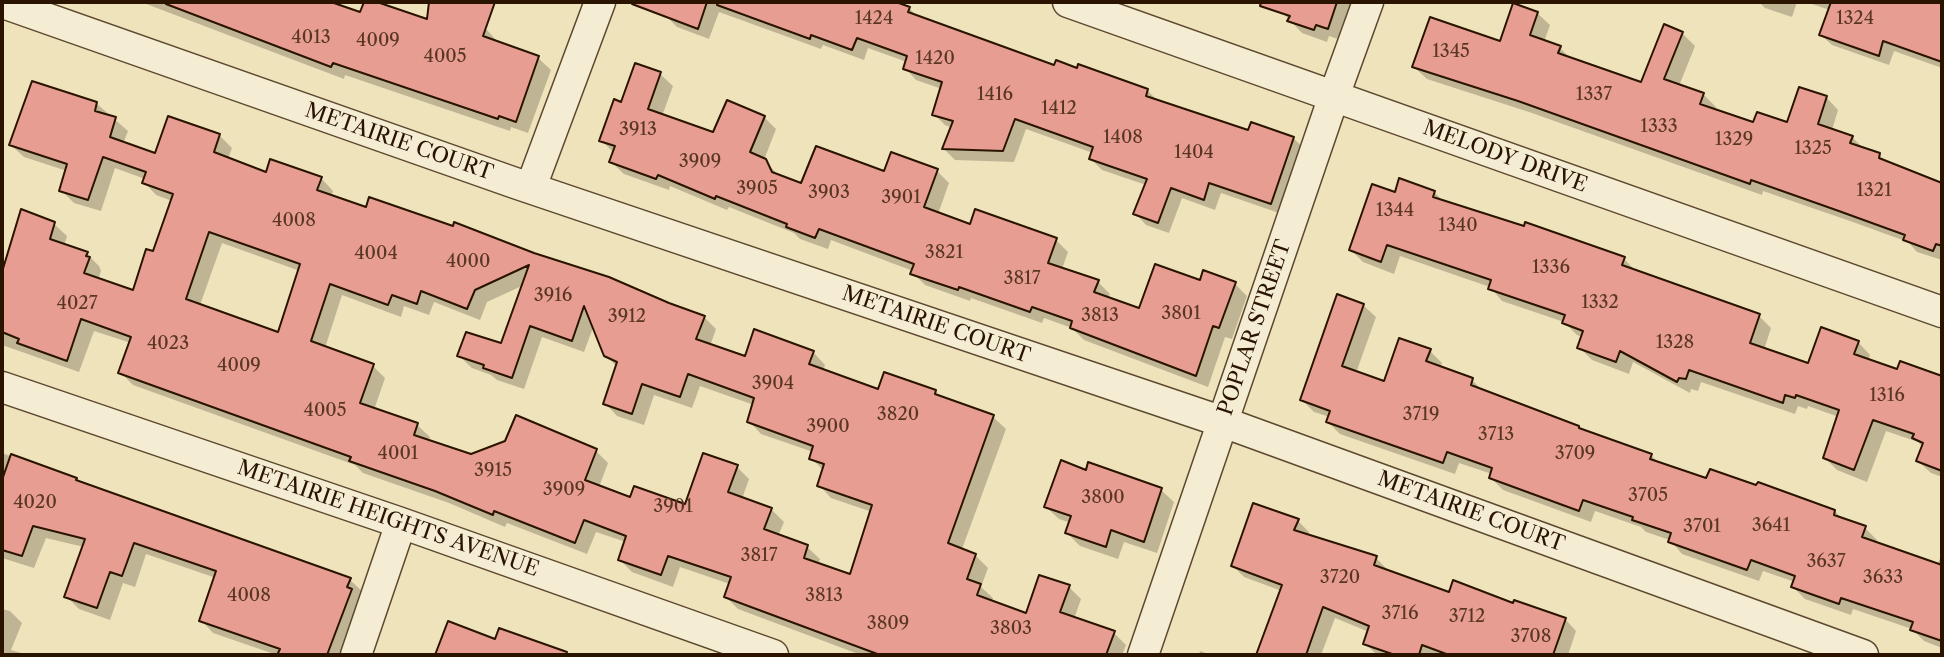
<!DOCTYPE html>
<style>
body{margin:0}
#map{position:relative;width:1944px;height:657px;overflow:hidden;background:#efe3bb;font-family:"Libre Caslon Text",serif}
canvas{display:block}
.frame{position:absolute;inset:0;border:4px solid #2a1400;pointer-events:none}
</style>
<div id="map">
<canvas width="1944" height="657"></canvas>
<div class="frame"></div>
</div>
<script>
const ctx = document.querySelector('canvas').getContext('2d');
ctx.lineJoin = 'round';
function fill(path, color) {
  ctx.fillStyle = color;
  ctx.fill(path, 'evenodd');
}
function shape(rows) {
  const path = new Path2D();
  for (const r of rows) {
    path.moveTo(r[0], r[1]);
    for (let i = 2; i < r.length; i += 2) path.lineTo(r[i], r[i + 1]);
  }
  return path;
}
function trace(path, color, width, dash) {
  ctx.strokeStyle = color;
  ctx.lineWidth = width;
  ctx.lineCap = dash ? 'butt' : 'round';
  ctx.setLineDash(dash || []);
  ctx.stroke(path);
}
function drawText(font, color, halo, rows, align = 'center') {
  ctx.font = font + ' "Libre Caslon Text",serif';
  ctx.lineWidth = 5;
  ctx.setLineDash([]);
  ctx.textBaseline = 'middle';
  ctx.strokeStyle = halo;
  ctx.fillStyle = color;
  for (const [text, x, y, turn = 0] of rows) {
    ctx.save();
    ctx.translate(x, y);
    ctx.rotate((+turn || 0) * Math.PI / 180);
    ctx.textAlign = isNaN(turn) ? turn : align;
    if (halo) ctx.strokeText(text, 0, 0);
    ctx.fillText(text, 0, 0);
    ctx.restore();
  }
}
fill(shape([
 [141,2,334,2,334,4,361,14,366,2,372,2,428,21,485,28,497,41,497,43,538,58,551,70,528,133,511,127,510,131,345,75,344,79],
 [664,2,891,2,909,8,919,18,1055,67,1147,90,1159,102,1249,132,1293,138,1305,149,1282,214,1221,193,1215,210,1182,198,1169,233,1146,225,1135,213,1146,185,1102,170,1091,159,1093,153,1026,129,1014,162,955,160,944,149,952,128,945,125,934,114,942,89,916,80,905,68,907,62,868,48,864,60,823,45,821,49,719,12,709,39,677,27,666,16],
 [1283,2,1354,2,1341,40,1329,36,1327,42,1302,33,1280,10],
 [1759,2,1797,2,1792,17,1765,8],
 [1806,2,1942,3,1942,68,1894,51,1889,65,1832,45,1821,35,1830,10],
 [1537,13,1550,25,1544,42,1560,48,1571,59,1642,84,1665,27,1682,33,1695,46,1679,86,1703,94,1716,107,1714,111,1754,124,1788,125,1826,97,1838,110,1832,130,1852,137,1864,149,1879,155,1887,162,1942,186,1942,260,1917,252,1908,242,1850,221,1763,191,1762,195,1532,113,1427,79,1414,67,1501,44],
 [660,74,673,86,662,116,714,134,764,117,776,129,764,160,779,176,802,185,885,173,937,171,949,183,938,214,971,226,1056,240,1068,252,1062,269,1098,282,1110,294,1108,298,1140,310,1201,283,1235,284,1247,296,1232,339,1225,337,1208,387,1084,340,1072,328,1044,318,1042,323,971,298,970,301,925,285,913,273,913,271,831,240,828,249,800,239,794,233,729,207,727,210,670,186,669,190,624,174,611,162,614,153,601,140,622,104],
 [97,104,128,131,123,144,157,155,169,118,220,136,232,148,228,159,267,174,321,178,333,191,331,197,704,317,716,329,710,346,746,359,813,352,825,365,823,371,879,391,935,391,942,398,993,417,1006,429,962,549,976,556,988,568,981,587,993,598,991,602,1027,615,1069,587,1081,599,1074,619,1114,633,1126,645,1122,655,861,655,738,609,726,597,730,584,680,567,673,587,632,572,620,560,626,542,596,532,587,554,507,523,505,527,449,503,363,473,355,465,133,385,120,372,131,343,94,331,79,372,2,345,2,276,54,224,67,236,64,246,87,254,99,266,101,271,98,280,134,292,154,253,172,201,156,195,144,182,145,179,115,168,101,211,74,203,61,190,67,171,24,157,11,145],
 [222,243,300,271,279,334,200,305],
 [524,285,502,346,459,356,472,368,491,375,497,380,524,389,542,337,584,352,594,325,606,355,617,367,605,403,617,416,644,425,654,395,692,408,700,386,754,405,749,421,761,434,813,452,811,458,824,471,819,485,831,498,872,512,851,576,818,565,820,559,807,547,778,536,784,522,771,509,742,499,749,479,737,467,686,506,631,499,599,487,608,463,596,451,471,456,428,441,430,437,417,425,374,410,385,378,373,366,325,348,342,295,401,317,404,306,429,315,434,302,480,320,487,302],
 [1434,192,1444,202,1624,259,1637,272,1759,316,1771,328,1764,350,1809,366,1858,342,1870,355,1868,361,1898,371,1942,375,1942,477,1931,473,1918,461,1923,447,1918,442,1886,431,1867,482,1837,470,1825,458,1839,417,1808,406,1807,409,1798,406,1795,414,1701,382,1698,391,1691,389,1690,393,1633,362,1629,374,1592,360,1579,347,1583,337,1577,335,1564,322,1502,301,1490,287,1400,256,1394,274,1363,262,1351,250,1396,194],
 [1363,305,1376,317,1356,373,1385,383,1430,351,1442,363,1440,368,1472,380,1484,392,1582,432,1651,455,1660,464,1708,480,1835,511,1843,520,1865,528,1877,540,1876,544,1937,565,1942,554,1942,648,1924,641,1912,629,1853,609,1851,615,1805,599,1793,587,1795,582,1763,571,1759,581,1682,554,1670,540,1646,532,1641,527,1595,511,1591,522,1503,490,1491,478,1492,474,1459,463,1455,474,1340,434,1328,422,1330,417,1314,412,1302,400],
 [2,453,350,580,363,592,344,655,277,655,213,633,201,620,216,578,146,554,135,587,123,583,110,620,79,609,66,596,84,547,46,538,34,568,2,558],
 [1087,472,1161,490,1174,502,1157,553,1124,542,1118,559,1080,546,1067,533,1071,523,1059,519,1046,507],
 [1298,521,1309,532,1308,536,1376,558,1388,570,1387,572,1450,594,1514,605,1565,619,1576,631,1568,655,1377,655,1365,643,1369,632,1335,618,1321,655,1272,655,1262,645,1282,591,1244,577,1233,566],
 [2,609,10,611,22,623,11,650,28,655,2,655],
 [449,624,496,641,500,630,571,655,437,655],
 [1200,651,1212,655,1199,655]
]), '#0003');
const building = shape([
 [166,2,331,2,360,12,364,2,377,2,427,19,429,2,495,2,483,36,539,56,516,122,499,116,498,119,333,63,331,67,166,4,166,2],
 [632,2,707,2,698,29,632,4,632,2],
 [717,2,896,2,910,7,908,12,1054,65,1056,60,1077,68,1078,64,1148,89,1146,96,1248,130,1251,122,1294,137,1271,204,1209,183,1204,200,1171,188,1158,223,1133,214,1147,179,1089,159,1093,147,1015,119,1003,151,942,149,953,121,932,115,942,82,903,69,907,56,857,38,852,50,811,35,810,39,717,5,717,2],
 [1261,2,1337,2,1328,29,1316,25,1314,30,1287,21,1290,16,1260,6,1261,2],
 [1831,2,1942,2,1942,62,1883,41,1879,56,1819,35,1831,2],
 [1513,3,1538,12,1530,35,1561,46,1558,53,1641,82,1664,24,1683,32,1664,79,1704,93,1700,104,1753,122,1757,112,1787,122,1799,87,1827,96,1818,124,1853,136,1850,143,1880,153,1879,158,1942,183,1942,246,1936,244,1933,251,1903,240,1905,235,1836,210,1751,180,1750,184,1518,101,1412,67,1430,17,1500,41,1513,3],
 [635,63,661,72,648,109,713,132,727,100,765,116,750,152,766,159,772,172,801,183,816,146,884,171,891,152,938,169,924,207,970,224,975,209,1057,238,1048,263,1099,280,1094,292,1139,308,1155,264,1200,280,1203,270,1236,282,1219,328,1213,326,1196,376,1070,328,1072,321,1032,307,1030,312,959,287,958,290,910,274,914,264,819,229,815,238,786,227,787,224,716,196,715,199,658,175,656,179,609,162,615,146,599,141,614,99,621,102,635,63],
 [32,81,97,102,95,111,116,117,110,137,155,153,168,116,220,134,214,152,266,172,270,159,322,177,317,190,366,207,369,197,453,226,454,222,534,253,609,277,669,303,705,316,696,339,745,356,754,329,814,351,809,364,878,389,884,372,936,390,935,394,994,415,948,543,976,554,967,579,981,584,977,595,1026,613,1039,575,1070,585,1060,612,1115,631,1106,655,880,655,724,597,731,577,668,556,661,575,618,560,626,536,584,520,575,543,494,511,493,515,435,491,349,461,351,457,118,373,131,337,81,319,67,361,17,343,19,339,2,332,2,272,21,209,55,222,50,239,88,252,86,256,90,257,84,273,133,290,146,249,153,251,173,194,142,183,146,172,103,157,88,200,59,191,67,164,9,145,32,81],
 [209,232,300,264,278,332,186,299,209,232],
 [529,265,501,343,466,332,457,356,484,365,483,368,512,378,530,326,572,341,584,306,604,356,617,362,603,404,632,414,642,384,680,397,688,374,754,398,747,422,813,446,809,459,824,464,817,486,872,505,850,574,804,558,808,545,764,529,772,508,728,492,738,465,703,453,685,504,634,486,630,497,585,480,597,449,516,415,505,441,471,454,414,435,418,423,360,403,374,364,311,341,330,284,388,305,392,295,417,304,421,291,467,309,475,290,529,265],
 [1399,178,1435,191,1433,197,1524,226,1525,222,1625,257,1622,265,1760,314,1750,343,1808,363,1821,327,1859,341,1854,354,1897,369,1900,361,1942,376,1942,471,1916,461,1923,443,1912,438,1914,434,1873,420,1854,470,1823,458,1839,410,1796,395,1795,398,1785,395,1783,403,1689,370,1686,379,1679,378,1677,382,1620,351,1616,362,1577,348,1583,331,1562,323,1565,315,1488,289,1491,280,1387,245,1381,262,1349,250,1372,184,1395,192,1399,178],
 [1337,294,1364,304,1342,366,1384,381,1399,338,1431,349,1426,361,1473,378,1471,385,1579,426,1579,428,1652,454,1650,459,1706,478,1710,469,1756,485,1758,482,1835,510,1834,515,1866,526,1862,537,1942,565,1942,641,1910,630,1913,622,1841,598,1839,604,1791,587,1795,576,1751,560,1747,570,1668,542,1671,533,1632,520,1633,517,1583,500,1579,511,1489,478,1492,468,1447,452,1443,463,1326,422,1330,411,1300,400,1337,294],
 [11,454,77,478,76,480,351,578,347,587,352,589,327,655,277,655,280,649,199,621,216,571,134,543,122,576,110,572,97,608,64,597,85,539,33,526,22,556,2,550,2,480,11,454],
 [1061,460,1086,470,1088,462,1162,488,1144,542,1111,530,1106,547,1065,533,1071,516,1044,507,1061,460],
 [1253,503,1299,519,1294,530,1377,556,1374,565,1449,592,1453,580,1513,603,1514,600,1566,618,1553,655,1449,655,1422,645,1419,655,1395,655,1363,644,1369,626,1323,607,1306,655,1256,655,1282,585,1231,566,1253,503],
 [448,621,495,639,499,628,567,652,566,655,435,655,448,621]
]);
fill(building, '#e79d91');
trace(building, '#2a1400', 2);
const minor = shape([
 [1068,2,1942,312],
 [6,4,515,183,1223,422,1863,655],
 [531,187,600,2],
 [2,387,401,523,773,655],
 [356,655,401,523],
 [1143,655,1334,96,1368,2]
]);
trace(minor, '#5b482f', 33);
trace(minor, '#f5edd3', 30);
drawText('18px', '#593624', null, [
 ["1424",874,19],
 ["1324",1855,19],
 ["4013",311,38],
 ["4009",378,41],
 ["1345",1451,52],
 ["4005",445,57],
 ["1420",935,59],
 ["1416",995,95],
 ["1337",1594,95],
 ["1412",1059,109],
 ["1333",1659,127],
 ["3913",638,130],
 ["1408",1123,138],
 ["1329",1734,140],
 ["1325",1813,149],
 ["1404",1194,153],
 ["3909",700,162],
 ["3905",757,189],
 ["1321",1874,191],
 ["3903",829,193],
 ["3901",901,198],
 ["1344",1395,211],
 ["4008",294,221],
 ["1340",1458,226],
 ["3821",944,253],
 ["4004",376,254],
 ["4000",468,262],
 ["1336",1551,268],
 ["3817",1022,279],
 ["3916",553,296],
 ["1332",1600,303],
 ["4027",77,304],
 ["3801",1181,314],
 ["3813",1100,316],
 ["3912",627,317],
 ["1328",1675,343],
 ["4023",168,344],
 ["4009",239,366],
 ["3904",773,384],
 ["1316",1887,396],
 ["4005",325,411],
 ["3820",898,415],
 ["3719",1421,415],
 ["3900",828,427],
 ["3713",1496,435],
 ["4001",398,454],
 ["3709",1575,454],
 ["3915",493,471],
 ["3909",564,490],
 ["3705",1648,496],
 ["3800",1103,498],
 ["4020",35,503],
 ["3901",673,507],
 ["3641",1771,526],
 ["3701",1702,527],
 ["3817",759,556],
 ["3637",1826,562],
 ["3720",1340,578],
 ["3633",1883,578],
 ["4008",249,596],
 ["3813",824,596],
 ["3716",1400,614],
 ["3712",1467,617],
 ["3809",888,624],
 ["3803",1011,629],
 ["3708",1531,637]
]);
drawText('21px', '#2a1400', '#f5edd3', [
 ["METAIRIE COURT",399,142,19],
 ["MELODY DRIVE",1505,157,20],
 ["METAIRIE COURT",936,325,19],
 ["POPLAR STREET",1255,328,-71],
 ["METAIRIE COURT",1471,512,20],
 ["METAIRIE HEIGHTS AVENUE",388,519,19]
]);
</script>
